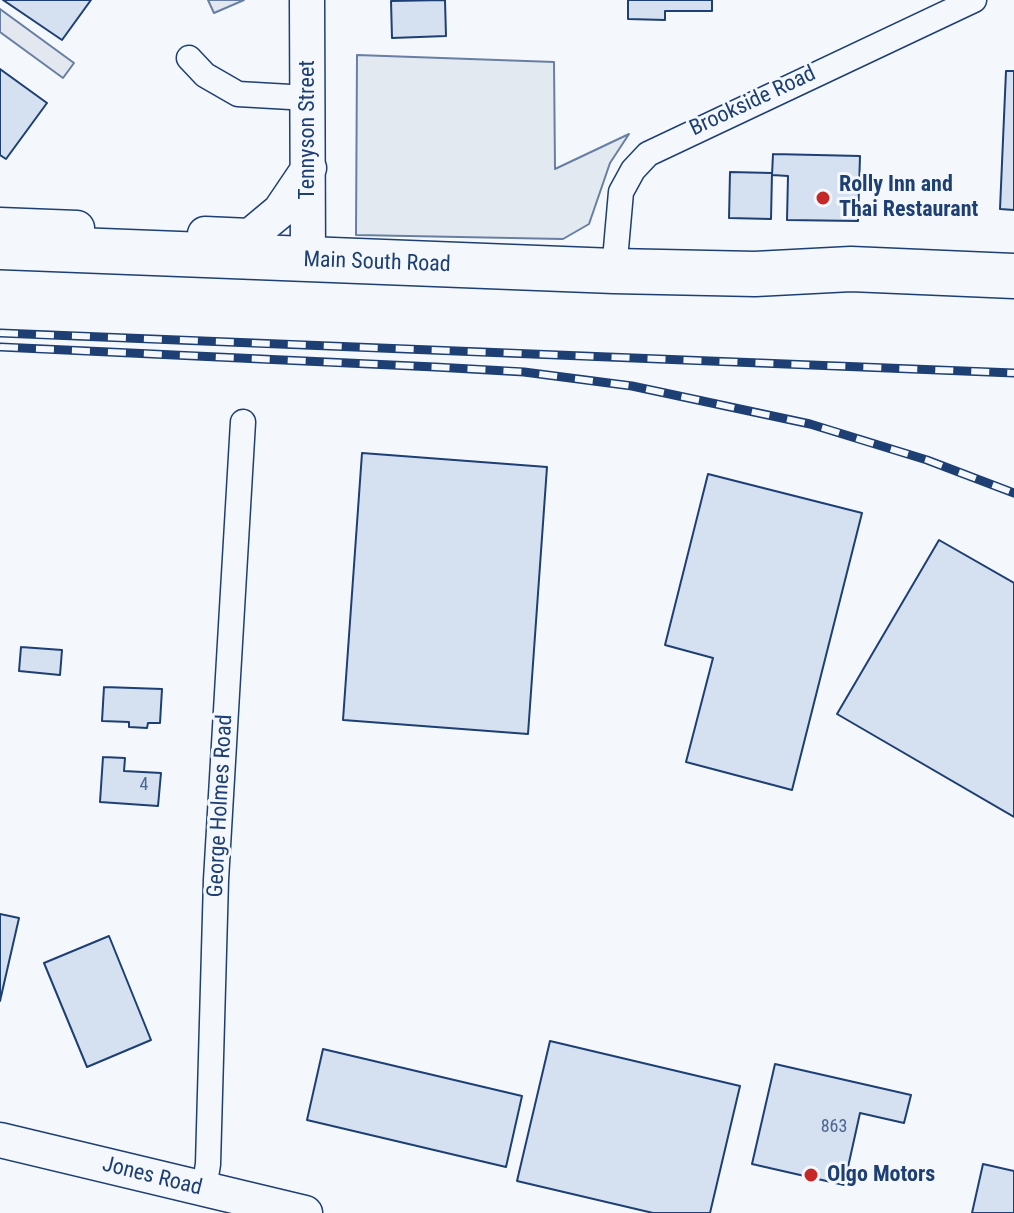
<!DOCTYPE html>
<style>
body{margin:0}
canvas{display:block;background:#f4f7fb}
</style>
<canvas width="1014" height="1213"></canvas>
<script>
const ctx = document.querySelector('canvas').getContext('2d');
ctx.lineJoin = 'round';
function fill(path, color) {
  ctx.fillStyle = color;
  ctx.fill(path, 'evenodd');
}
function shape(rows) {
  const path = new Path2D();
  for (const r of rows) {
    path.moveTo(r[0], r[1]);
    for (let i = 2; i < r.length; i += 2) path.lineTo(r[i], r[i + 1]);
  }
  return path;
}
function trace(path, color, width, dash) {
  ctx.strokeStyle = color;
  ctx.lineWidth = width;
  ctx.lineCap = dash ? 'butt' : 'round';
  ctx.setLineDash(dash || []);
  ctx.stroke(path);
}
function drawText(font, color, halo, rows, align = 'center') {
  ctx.font = font + ' "Roboto Condensed",sans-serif';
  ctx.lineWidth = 6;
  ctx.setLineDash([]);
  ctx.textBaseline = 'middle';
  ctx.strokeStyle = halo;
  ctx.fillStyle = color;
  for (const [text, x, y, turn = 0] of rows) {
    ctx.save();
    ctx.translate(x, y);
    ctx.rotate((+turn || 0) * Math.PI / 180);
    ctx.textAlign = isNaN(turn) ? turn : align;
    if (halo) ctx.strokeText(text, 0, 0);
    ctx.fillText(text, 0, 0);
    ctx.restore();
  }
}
const green = shape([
 [357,55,554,62,555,169,629,134,610,163,589,224,563,239,356,235,357,55]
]);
fill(green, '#e3e9f0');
trace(green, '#687fa3', 2);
const parking = shape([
 [208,0,244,0,214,13,208,0],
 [0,9,74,63,63,78,0,32,0,9]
]);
fill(parking, '#e3e8f0');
trace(parking, '#687fa3', 2);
const building = shape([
 [3,0,91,0,62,40,3,0],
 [445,0,446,36,392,38,391,1,445,0],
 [628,0,712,0,712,11,665,11,665,20,628,19,628,0],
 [0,69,47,103,6,159,0,155,0,69],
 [1006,71,1014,71,1014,210,1000,209,1006,71],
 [773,154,860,156,858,221,787,220,788,176,772,175,773,154],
 [730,172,772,173,771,219,729,218,730,172],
 [362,453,547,467,528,734,343,720,362,453],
 [708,474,862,513,792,790,686,762,713,658,665,645,708,474],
 [939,540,1014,583,1014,817,837,714,939,540],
 [21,647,62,650,60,675,19,671,21,647],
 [104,687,162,689,160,723,148,723,147,728,129,727,129,722,102,721,104,687],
 [103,757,125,758,124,771,161,773,158,806,100,802,103,757],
 [0,914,19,918,0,1001,0,914],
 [109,936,151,1040,87,1067,44,963,109,936],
 [550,1041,740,1086,710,1213,653,1213,517,1181,550,1041],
 [323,1049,522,1096,506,1167,307,1120,323,1049],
 [775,1064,911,1095,904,1123,860,1113,844,1185,752,1164,775,1064],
 [983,1164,1014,1171,1014,1213,972,1213,983,1164]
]);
fill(building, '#d5e0f0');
trace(building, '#1d3f73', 2);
const street = shape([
 [189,58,205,75,238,94,308,98],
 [614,271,621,192,633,170,648,154,974,0],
 [204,1189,208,1164,216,880,243,422]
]);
const secondary = shape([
 [307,0,308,260],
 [0,225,77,228],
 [205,234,250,236,280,211,309,168],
 [0,1140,305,1213]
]);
const highway = shape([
 [0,247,614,271,755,274,851,269,1014,276]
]);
trace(street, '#1d3f73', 27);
trace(secondary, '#1d3f73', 37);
trace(highway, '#1d3f73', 47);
trace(street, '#f4f7fb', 24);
trace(secondary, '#f4f7fb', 34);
trace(highway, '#f4f7fb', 44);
const rail = shape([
 [0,333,1014,373],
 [0,347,435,367,524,372,632,386,810,424,927,460,1014,493]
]);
trace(rail, '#1d3f73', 9);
trace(rail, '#f4f7fb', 6, [18]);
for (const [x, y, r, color] of [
 [823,198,8,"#c62828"],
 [811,1175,8,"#c62828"]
]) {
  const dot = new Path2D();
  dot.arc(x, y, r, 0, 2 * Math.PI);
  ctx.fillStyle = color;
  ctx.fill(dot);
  trace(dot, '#f4f7fb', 3);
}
drawText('18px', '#4b6792', null, [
 ["4",144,785],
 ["863",834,1127]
]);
drawText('22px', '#1d3f73', '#f4f7fb', [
 ["Brookside Road",753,102,-25],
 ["Tennyson Street",308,130,-90],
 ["Main South Road",377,263,2],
 ["George Holmes Road",221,806,-87],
 ["Jones Road",152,1177,14]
]);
drawText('bold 22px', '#1d3f73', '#f4f7fb', [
 ["Rolly Inn and",839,185],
 ["Thai Restaurant",839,210],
 ["Olgo Motors",827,1175]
], 'left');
</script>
